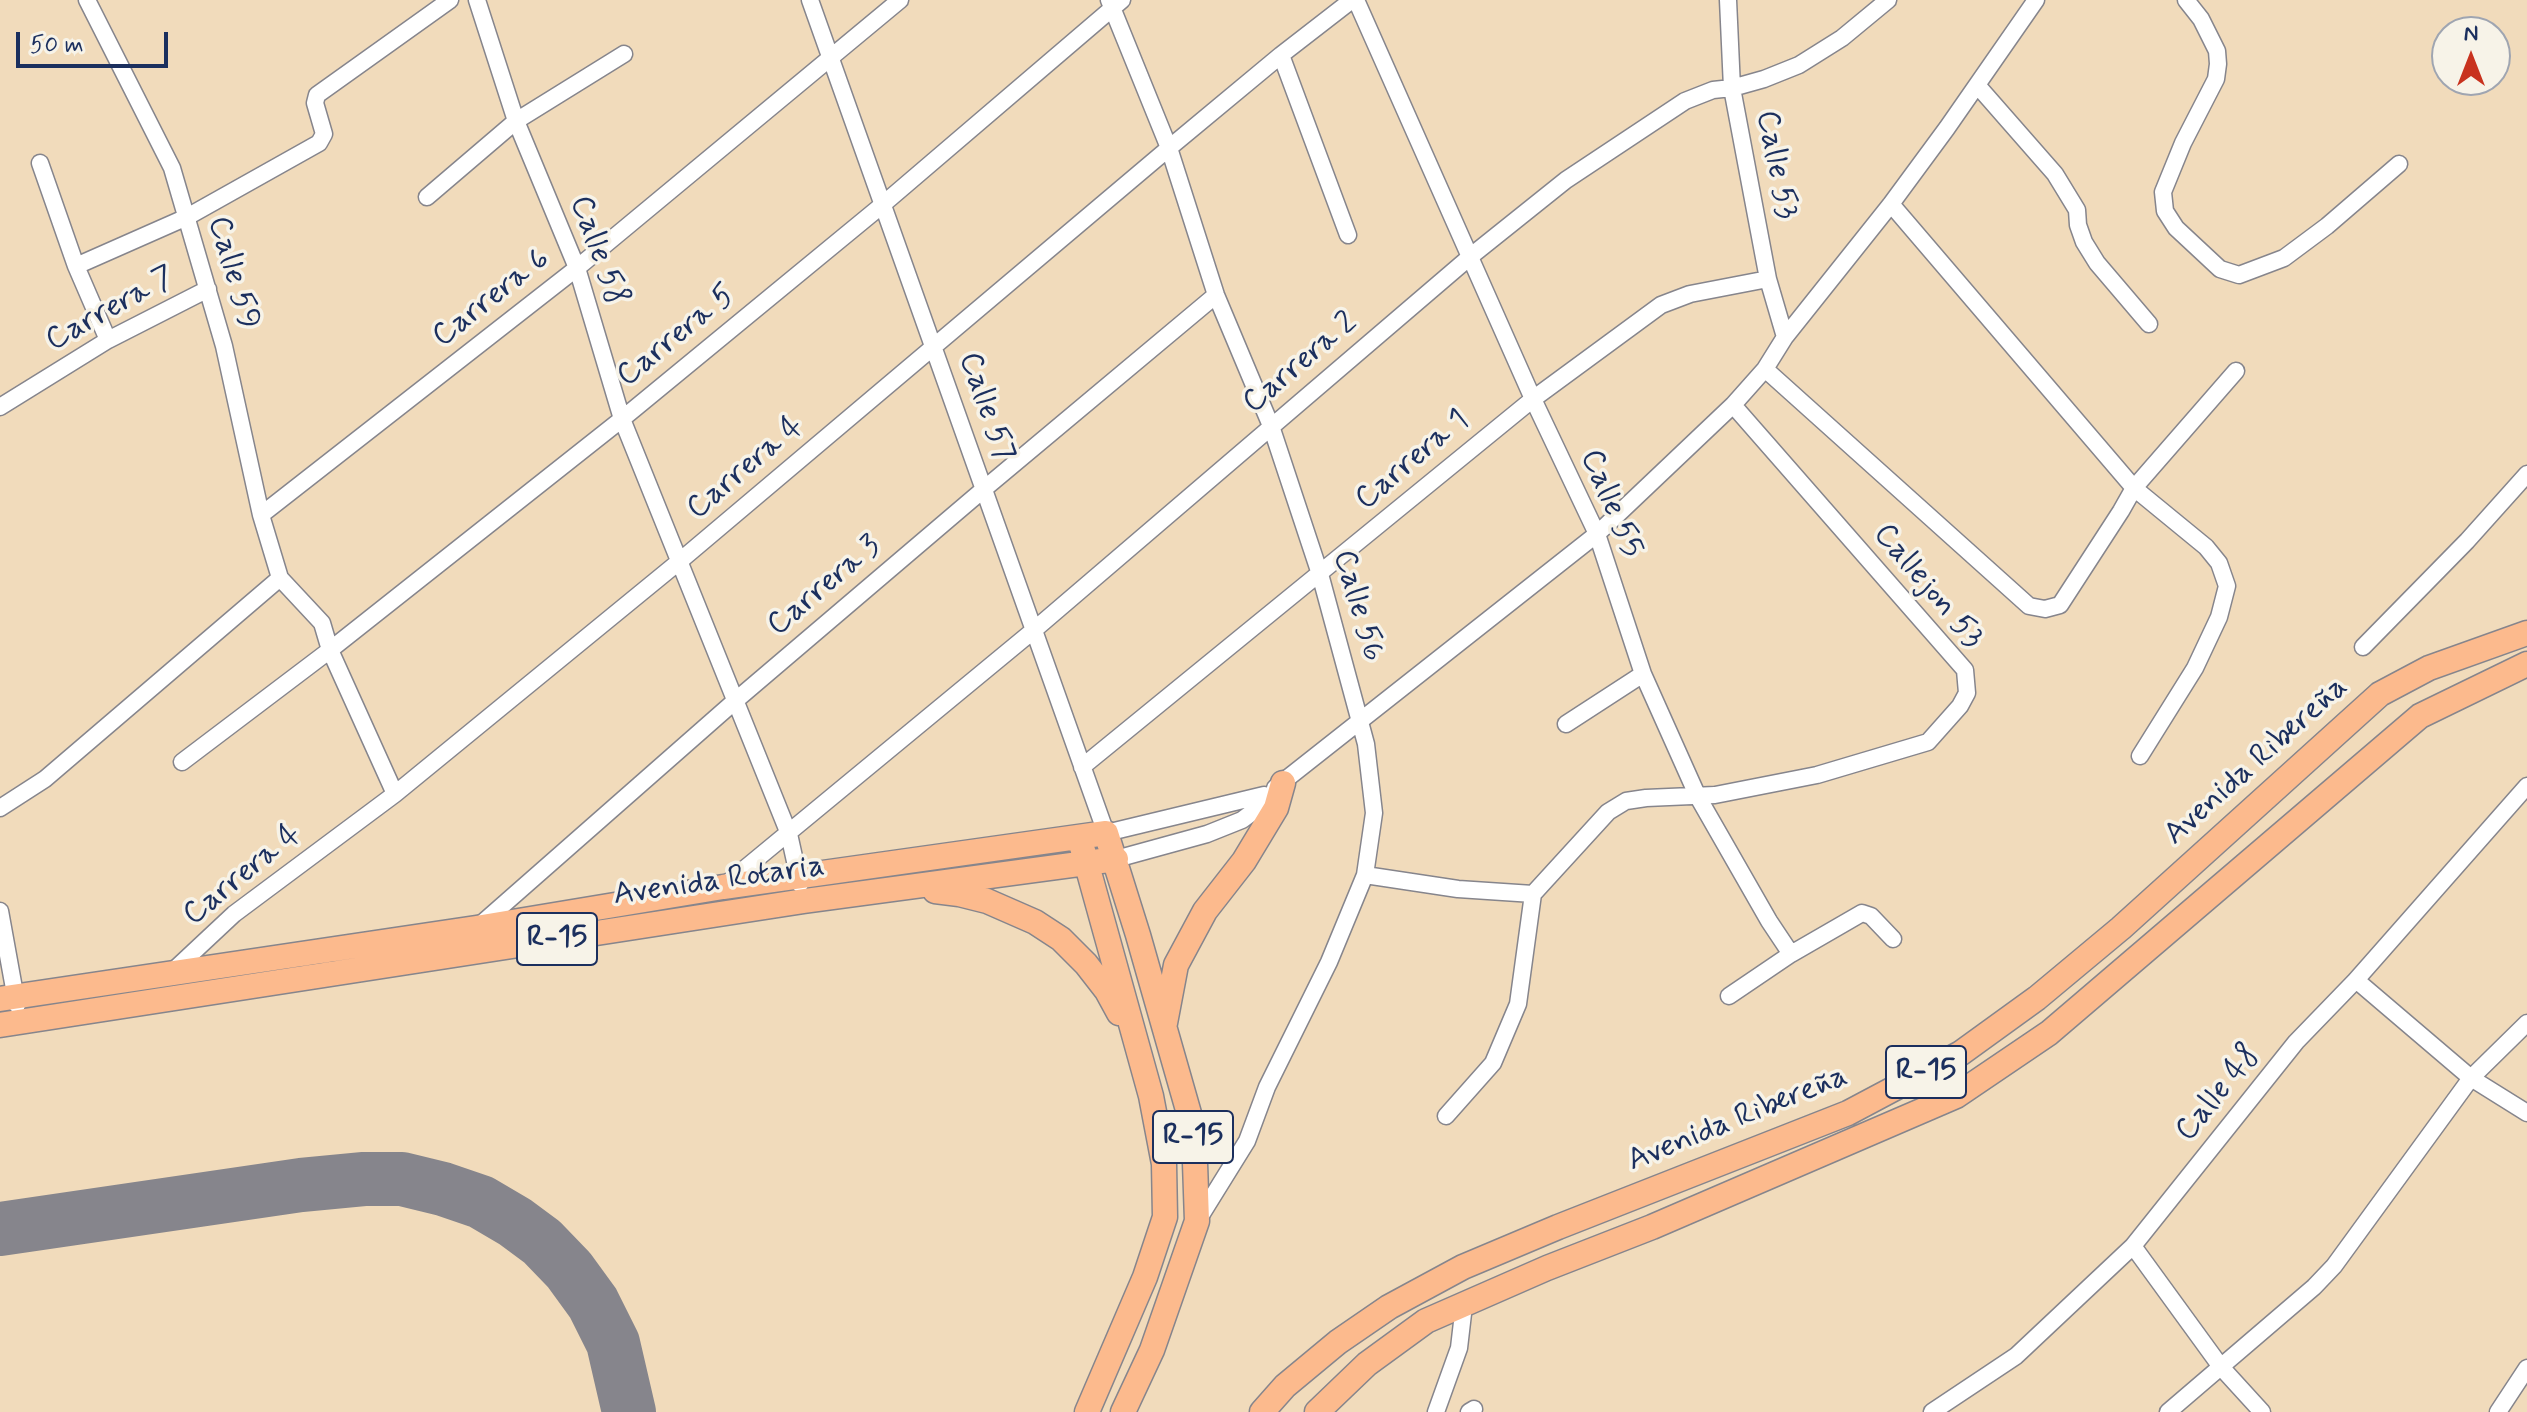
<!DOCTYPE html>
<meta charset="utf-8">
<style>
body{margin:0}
#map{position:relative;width:2527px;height:1412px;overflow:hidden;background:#f1dbbb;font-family:Mynerve,sans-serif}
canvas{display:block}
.north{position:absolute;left:2431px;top:16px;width:80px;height:80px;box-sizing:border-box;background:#f7f3e8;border:2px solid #9fa5b1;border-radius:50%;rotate:0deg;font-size:22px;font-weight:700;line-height:32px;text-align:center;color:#1b2f5e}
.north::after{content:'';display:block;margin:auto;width:28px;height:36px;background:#c8321e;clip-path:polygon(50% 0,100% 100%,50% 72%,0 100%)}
.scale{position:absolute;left:16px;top:32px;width:152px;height:36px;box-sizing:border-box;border:4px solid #1b2f5e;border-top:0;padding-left:10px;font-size:24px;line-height:28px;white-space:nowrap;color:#1b2f5e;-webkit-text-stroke:6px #f7f3e8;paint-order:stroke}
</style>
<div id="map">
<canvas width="2527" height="1412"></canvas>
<div class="north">N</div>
<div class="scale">50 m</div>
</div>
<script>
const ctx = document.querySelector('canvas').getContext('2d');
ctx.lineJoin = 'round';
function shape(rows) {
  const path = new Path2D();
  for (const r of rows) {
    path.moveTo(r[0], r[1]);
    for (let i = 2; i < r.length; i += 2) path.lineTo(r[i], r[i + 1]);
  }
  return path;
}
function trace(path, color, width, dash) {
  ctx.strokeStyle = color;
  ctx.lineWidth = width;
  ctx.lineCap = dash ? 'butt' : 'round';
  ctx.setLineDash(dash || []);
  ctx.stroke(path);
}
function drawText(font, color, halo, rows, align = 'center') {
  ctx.font = font + ' Mynerve,sans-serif';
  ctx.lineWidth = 7;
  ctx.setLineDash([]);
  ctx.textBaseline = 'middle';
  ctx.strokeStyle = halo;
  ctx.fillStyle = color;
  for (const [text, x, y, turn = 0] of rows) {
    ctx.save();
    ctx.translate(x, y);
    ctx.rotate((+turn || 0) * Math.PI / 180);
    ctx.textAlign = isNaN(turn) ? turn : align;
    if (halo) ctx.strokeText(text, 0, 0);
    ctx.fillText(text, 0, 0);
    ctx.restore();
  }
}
trace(shape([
 [0,1229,301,1185,364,1179,402,1179,443,1189,481,1202,515,1222,542,1242,569,1270,593,1303,613,1343,629,1412]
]), '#86858c', 54);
const street = shape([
 [87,0,172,168,224,346,261,515,280,578,322,623,330,650,622,419,881,206,1122,0],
 [477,0,516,121,577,268,622,419,789,834,800,884],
 [810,0,1106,833,1264,795,1254,811,1242,820,1207,834,1116,859],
 [1109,0,1169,148,1216,295,1271,426,1320,574,1366,744,1374,813,1365,875,1329,962,1267,1087,1247,1141,1198,1220],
 [1356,0,1533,399,1597,534,1643,674,1698,797,1769,921,1791,954,1729,996],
 [1728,0,1732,88,1768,279,1785,337],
 [2186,0,2201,19,2217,51,2218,64,2216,79,2183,143,2163,192,2165,211,2176,228,2220,269,2239,275,2284,258,2327,226,2399,164],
 [1281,55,1348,235],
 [1977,85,2055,174,2077,210,2078,225,2084,242,2097,263,2149,324],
 [40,163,76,266,108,340],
 [427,197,516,121,624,54],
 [76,266,187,217,319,143,324,134,315,103,317,95,450,0],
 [1765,369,2029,606,2045,609,2060,605,2121,511,2134,488,1891,204],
 [0,407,108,340,208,289],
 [261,515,577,268,900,0],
 [2363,647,2467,541,2527,474],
 [1566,724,1643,674],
 [2140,756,2195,668,2219,617,2227,586,2219,563,2206,547,2134,488,2236,371],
 [182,762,330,650,395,794],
 [1082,767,1533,399,1661,305,1690,294,1768,279],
 [1275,788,1597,534,1733,405,1765,369,1785,337,1891,204,1947,128,2036,0],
 [0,808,45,779,280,578],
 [1365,875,1458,889,1533,894,1608,812,1626,801,1646,798,1715,795,1817,775,1928,742,1960,706,1967,693,1965,670,1733,405],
 [725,885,1034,630,1471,256,1566,180,1685,101,1713,90,1732,88,1764,79,1799,65,1842,38,1888,0],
 [0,911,17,1005],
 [479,926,735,701,984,489,1216,295],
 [1791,954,1862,913,1871,916,1893,939],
 [172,972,234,914,395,794,681,560,1169,148,1281,55,1352,0],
 [2356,980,2471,1078,2527,1113],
 [1446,1116,1493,1063,1518,1004,1533,894],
 [2133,1246,2221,1367,2262,1412],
 [1436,1412,1459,1348,1464,1305],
 [1469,1412,1474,1409],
 [1932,1412,2016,1356,2133,1246,2296,1042,2356,980,2527,786],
 [2168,1412,2314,1287,2334,1266,2471,1078,2527,1023],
 [2498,1412,2527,1368]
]);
const primary = shape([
 [1082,847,1151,1096,1164,1164,1165,1217,1145,1277,1087,1412],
 [935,891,959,894,987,901,1035,922,1061,939,1086,964,1107,991,1119,1013],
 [0,999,476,928,723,887,1106,833,1138,935,1190,1117,1195,1163,1197,1221,1152,1350,1123,1412],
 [1165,1023,1176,965,1205,911,1244,861,1276,808,1283,783],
 [0,1025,804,901,1116,859],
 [1262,1412,1285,1386,1338,1342,1389,1307,1463,1267,1558,1227,1848,1113,1961,1053,2037,998,2121,928,2380,694,2429,668,2527,633],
 [1317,1412,1367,1364,1426,1321,1547,1268,1652,1227,1956,1096,2049,1033,2420,716,2527,664]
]);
trace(street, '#86858c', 19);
trace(primary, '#86858c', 27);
trace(street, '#fff', 16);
trace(primary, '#fcba8d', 24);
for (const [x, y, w] of [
 [557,939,80],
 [1926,1072,80],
 [1193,1137,80]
]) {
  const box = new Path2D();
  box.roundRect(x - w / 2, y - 26, w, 52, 6);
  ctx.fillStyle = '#f7f3e8';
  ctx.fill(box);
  trace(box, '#1b2f5e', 2);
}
drawText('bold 30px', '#1b2f5e', null, [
 ["R-15",557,939],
 ["R-15",1926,1072],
 ["R-15",1193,1137]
]);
drawText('32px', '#1b2f5e', '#f7f3e8', [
 ["Calle 53",1775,165,79],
 ["Calle 58",597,251,70],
 ["Calle 59",232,273,74],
 ["Carrera 6",492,299,-38],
 ["Carrera 7",111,310,-29],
 ["Carrera 5",677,337,-39],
 ["Carrera 2",1301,364,-40],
 ["Calle 57",985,407,71],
 ["Carrera 1",1413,461,-40],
 ["Carrera 4",746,469,-40],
 ["Calle 55",1610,504,67],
 ["Carrera 3",825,587,-40],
 ["Callejon 53",1927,587,50],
 ["Calle 56",1357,606,74],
 ["Avenida Ribereña",2257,762,-42],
 ["Carrera 4",243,876,-39],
 ["Avenida Rotaria",719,882,-8],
 ["Calle 48",2219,1094,-51],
 ["Avenida Ribereña",1738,1120,-22]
]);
</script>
